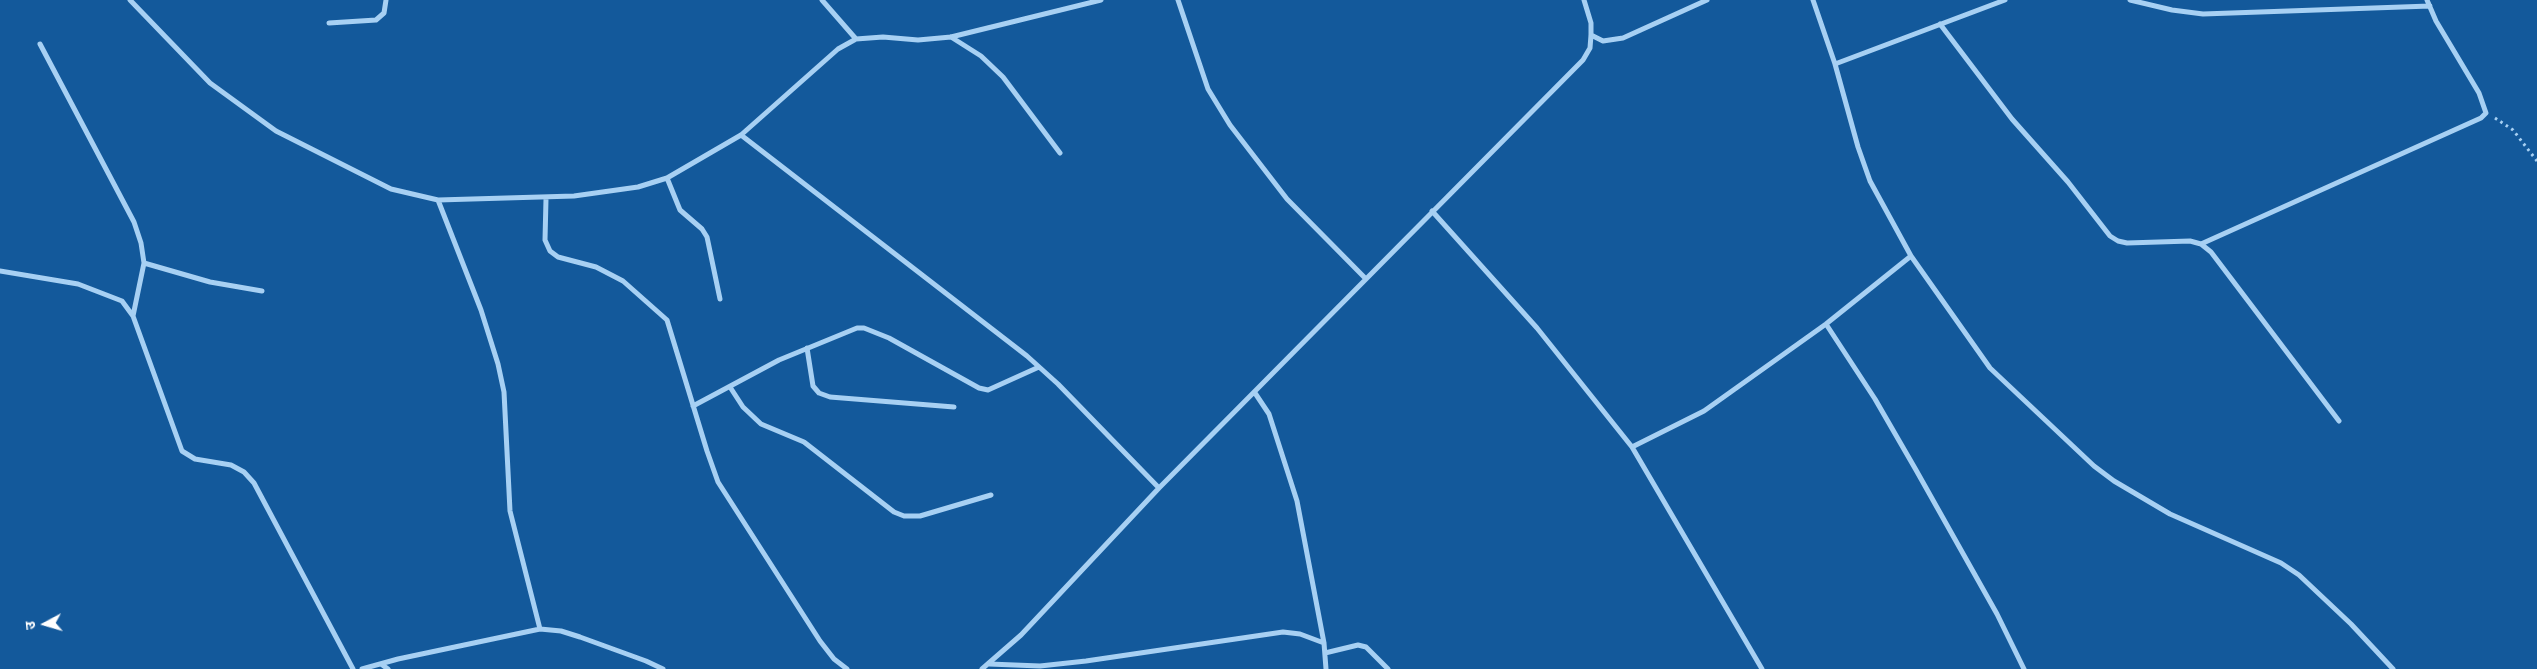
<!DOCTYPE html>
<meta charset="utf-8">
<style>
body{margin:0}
#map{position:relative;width:2537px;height:669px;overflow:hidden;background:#13599b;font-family:Commissioner,"Noto Sans Devanagari",sans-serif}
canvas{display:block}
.north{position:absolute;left:20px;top:599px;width:50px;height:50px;-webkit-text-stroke:4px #13599b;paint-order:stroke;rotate:264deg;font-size:14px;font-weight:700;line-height:20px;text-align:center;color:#fff}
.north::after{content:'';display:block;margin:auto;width:18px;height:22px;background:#fff;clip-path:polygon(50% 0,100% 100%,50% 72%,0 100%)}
</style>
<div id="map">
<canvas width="2537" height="669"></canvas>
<div class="north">उ</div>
</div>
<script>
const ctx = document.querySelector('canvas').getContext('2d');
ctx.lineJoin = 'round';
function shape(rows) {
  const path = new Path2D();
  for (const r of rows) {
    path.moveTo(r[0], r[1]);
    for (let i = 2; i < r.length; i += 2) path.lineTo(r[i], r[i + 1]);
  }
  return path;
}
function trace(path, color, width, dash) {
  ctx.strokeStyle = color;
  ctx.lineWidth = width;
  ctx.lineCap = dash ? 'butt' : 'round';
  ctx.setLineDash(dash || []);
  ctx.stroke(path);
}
trace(shape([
 [2495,118,2513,130,2537,161]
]), '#a7d0f3', 3, [2.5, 4]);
trace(shape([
 [130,0,210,83,276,131,391,189,438,200,574,196,638,187,667,178,741,135,838,49,856,39,883,37,918,40,951,37,1101,0],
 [822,0,856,39],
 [1178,0,1208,89,1230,125,1287,199,1366,279],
 [1813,0,1835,64,1858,147,1870,181,1911,256,1990,368,2094,466,2114,481,2170,514,2281,563,2299,575,2351,624,2393,669],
 [2130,0,2172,10,2203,14,2430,6],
 [329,23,376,20,384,13,386,0],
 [1940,24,2012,119,2068,182,2110,236,2118,241,2127,243,2190,241,2201,244,2211,252,2339,421],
 [1591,35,1603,41,1623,38,1707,0],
 [951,37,981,56,1003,77,1060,153],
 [40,44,134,222,141,243,144,263,133,316],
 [1835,64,2005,0],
 [741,135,1027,356,1058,384,1159,488],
 [667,178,680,210,702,229,707,237,720,299],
 [546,199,545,240,550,251,558,257,596,267,623,281,667,320,707,451,718,482,820,641,834,659,847,669],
 [438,200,481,310,498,364,504,392,510,511,540,629],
 [1432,211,1537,328,1632,447,1762,669],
 [2201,244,2481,118,2486,113,2479,93,2436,21,2427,0],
 [144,263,210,282,262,291],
 [0,271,78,284,122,301,133,316,182,451,195,459,231,465,244,472,254,483,353,669],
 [1826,324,1875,399,1916,470,1997,614,2024,669],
 [807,348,813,386,819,393,830,397,954,407],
 [730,387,743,407,761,424,804,442,894,512,904,516,920,516,991,495],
 [1255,393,1269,414,1297,501,1324,643,1326,669],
 [693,406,779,360,857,328,864,328,889,338,979,388,988,390,1039,367],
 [1632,447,1704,411,1826,324,1911,256],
 [1325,653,1358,645,1366,647,1388,669],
 [381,664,388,669],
 [989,664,1040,666,1086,661,1283,632,1300,634,1324,643],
 [362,669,398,659,540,629,561,631,580,637,646,661,663,669],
 [982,669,1021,635,1159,488,1583,60,1590,48,1591,35,1591,23,1584,0]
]), '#a7d0f3', 5);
</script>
